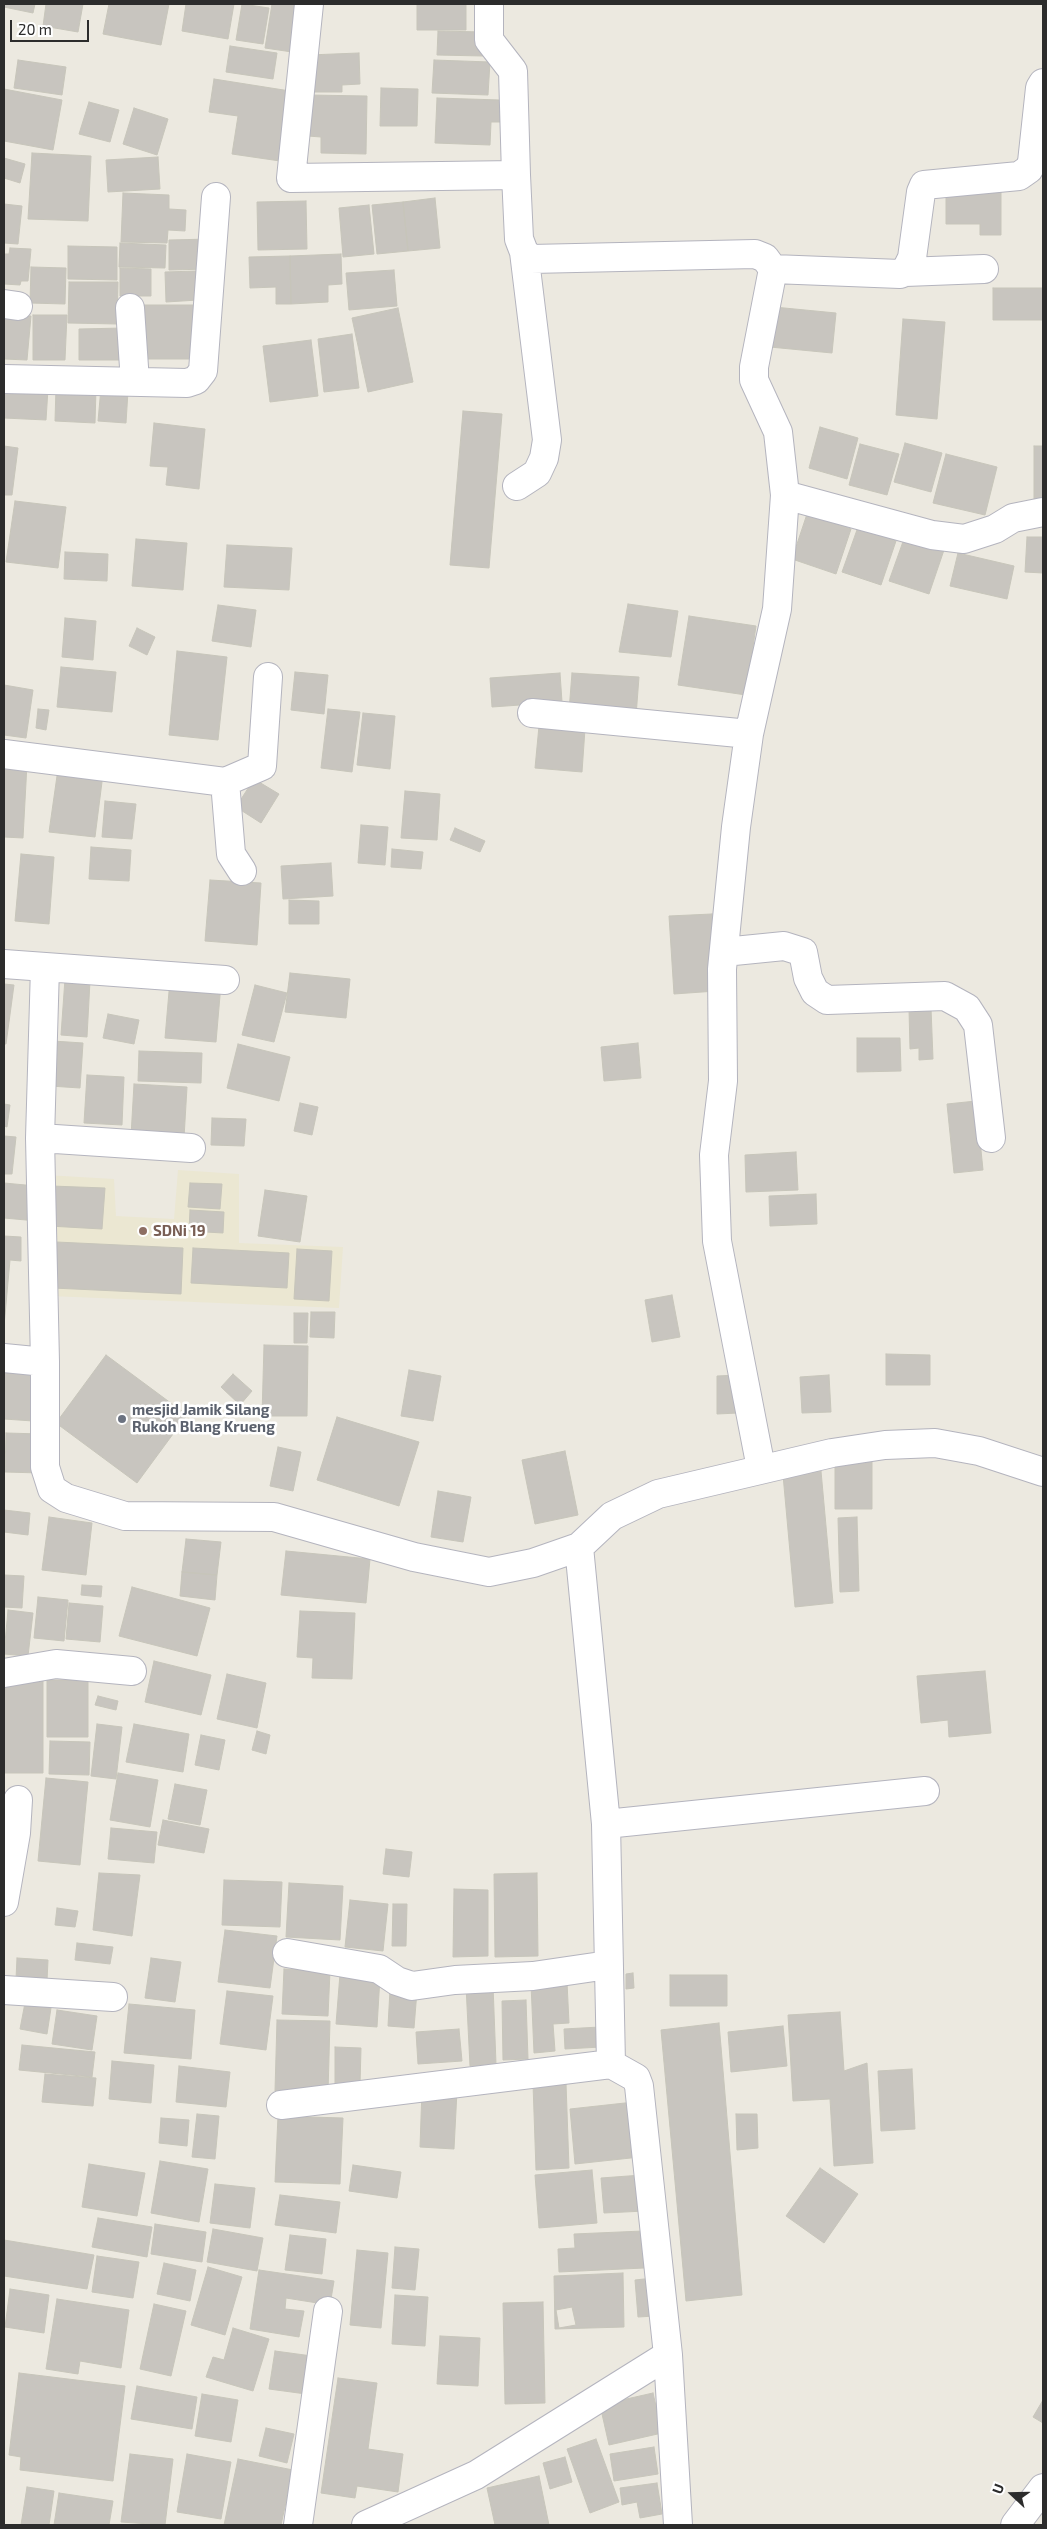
<!DOCTYPE html>
<style>
body{margin:0}
#map{position:relative;width:1047px;height:2529px;overflow:hidden;background:#ece9e0;font-family:"Exo 2",sans-serif}
canvas{display:block}
.frame{position:absolute;inset:0;border:5px solid #2c2c2c;pointer-events:none}
.north{position:absolute;left:987px;top:2469px;width:50px;height:50px;-webkit-text-stroke:4px #fff;paint-order:stroke;rotate:291deg;font-size:14px;font-weight:700;line-height:20px;text-align:center;color:#2c2c2c}
.north::after{content:'';display:block;margin:auto;width:18px;height:22px;background:#2c2c2c;clip-path:polygon(50% 0,100% 100%,50% 72%,0 100%)}
.scale{position:absolute;left:10px;top:20px;width:79px;height:22px;box-sizing:border-box;border:2px solid #2c2c2c;border-top:0;padding-left:6px;font-size:15px;line-height:18px;white-space:nowrap;color:#2c2c2c;-webkit-text-stroke:4px #fff;paint-order:stroke}
</style>
<div id="map">
<canvas width="1047" height="2529"></canvas>
<div class="frame"></div>
<div class="north">U</div>
<div class="scale">20 m</div>
</div>
<script>
const ctx = document.querySelector('canvas').getContext('2d');
ctx.lineJoin = 'round';
function fill(path, color) {
  ctx.fillStyle = color;
  ctx.fill(path, 'evenodd');
}
function shape(rows) {
  const path = new Path2D();
  for (const r of rows) {
    path.moveTo(r[0], r[1]);
    for (let i = 2; i < r.length; i += 2) path.lineTo(r[i], r[i + 1]);
  }
  return path;
}
function trace(path, color, width, dash) {
  ctx.strokeStyle = color;
  ctx.lineWidth = width;
  ctx.lineCap = dash ? 'butt' : 'round';
  ctx.setLineDash(dash || []);
  ctx.stroke(path);
}
function drawText(font, color, halo, rows, align = 'center') {
  ctx.font = font + ' "Exo 2",sans-serif';
  ctx.lineWidth = 5;
  ctx.setLineDash([]);
  ctx.textBaseline = 'middle';
  ctx.strokeStyle = halo;
  ctx.fillStyle = color;
  for (const [text, x, y, turn = 0] of rows) {
    ctx.save();
    ctx.translate(x, y);
    ctx.rotate((+turn || 0) * Math.PI / 180);
    ctx.textAlign = isNaN(turn) ? turn : align;
    if (halo) ctx.strokeText(text, 0, 0);
    ctx.fillText(text, 0, 0);
    ctx.restore();
  }
}
fill(shape([
 [178,1170,239,1174,239,1243,343,1247,339,1308,50,1296,45,1175,114,1179,116,1216,174,1219]
]), '#ebe7d2');
const building = shape([
 [4,4,35,4,33,13,4,7,4,4],
 [46,4,83,4,78,32,43,26,46,4],
 [109,4,169,4,161,45,103,34,109,4],
 [186,4,234,4,228,39,182,31,186,4],
 [242,4,269,8,263,44,236,40,242,4],
 [272,4,307,4,299,53,265,48,272,4],
 [417,4,466,4,466,30,417,30,417,4],
 [438,31,483,32,483,56,437,55,438,31],
 [230,46,277,53,273,79,226,72,230,46],
 [359,53,360,84,342,85,342,92,310,92,309,55,359,53],
 [18,60,66,67,62,95,14,88,18,60],
 [434,60,490,62,488,95,432,93,434,60],
 [214,79,290,91,280,161,232,154,238,116,209,112,214,79],
 [381,88,418,89,417,126,380,126,381,88],
 [4,89,62,100,53,150,4,141,4,89],
 [309,95,367,96,366,154,321,153,321,137,308,136,309,95],
 [437,98,500,100,500,122,491,122,490,145,435,143,437,98],
 [89,102,119,110,110,142,79,134,89,102],
 [134,108,168,119,157,155,123,144,134,108],
 [32,153,91,156,88,221,28,219,32,153],
 [158,157,160,189,108,192,106,160,158,157],
 [4,158,25,164,20,183,4,178,4,158],
 [946,186,1001,186,1001,235,980,235,980,224,946,224,946,186],
 [123,193,169,195,169,209,186,210,185,231,168,230,167,243,121,242,123,193],
 [435,198,440,248,408,251,403,202,435,198],
 [306,201,307,249,258,250,257,202,306,201],
 [403,202,408,251,377,254,372,205,403,202],
 [4,204,22,206,18,244,4,243,4,204],
 [369,205,374,254,343,257,339,208,369,205],
 [210,239,210,269,169,270,169,240,210,239],
 [120,243,166,245,165,268,119,267,120,243],
 [68,246,117,247,117,280,68,279,68,246],
 [10,248,31,249,28,281,21,281,20,285,4,284,4,254,9,254,10,248],
 [341,254,342,284,328,285,328,302,291,304,290,256,341,254],
 [290,256,291,304,276,304,276,287,250,288,249,257,290,256],
 [31,267,66,268,65,304,30,303,31,267],
 [120,268,151,269,151,296,120,296,120,268],
 [394,270,397,306,349,310,346,273,394,270],
 [197,271,198,300,166,302,165,272,197,271],
 [69,282,118,282,117,324,68,323,69,282],
 [993,288,1043,288,1043,320,993,320,993,288],
 [143,305,201,305,200,359,142,359,143,305],
 [774,307,836,313,832,353,770,347,774,307],
 [398,308,413,382,368,392,352,318,398,308],
 [4,315,31,316,27,360,4,359,4,315],
 [33,315,67,315,65,360,33,360,33,315],
 [903,319,945,322,937,419,896,415,903,319],
 [123,328,124,360,79,360,79,329,123,328],
 [352,334,359,388,324,392,318,339,352,334],
 [311,340,318,396,270,402,263,346,311,340],
 [4,387,48,389,46,420,4,418,4,387],
 [56,388,96,389,95,423,55,421,56,388],
 [101,388,128,391,126,423,98,421,101,388],
 [463,411,502,414,489,568,450,565,463,411],
 [154,423,205,429,199,489,166,485,168,467,150,466,154,423],
 [820,427,858,438,847,479,809,468,820,427],
 [905,443,942,453,931,492,894,482,905,443],
 [860,444,899,454,887,495,849,485,860,444],
 [4,446,18,448,12,495,4,495,4,446],
 [1034,446,1043,446,1043,501,1034,501,1034,446],
 [946,454,997,467,985,515,933,503,946,454],
 [15,501,66,507,58,568,6,562,15,501],
 [807,514,851,529,836,574,792,559,807,514],
 [858,527,896,541,881,585,842,572,858,527],
 [905,536,944,550,929,594,889,581,905,536],
 [1027,537,1043,537,1043,573,1025,572,1027,537],
 [136,539,187,543,183,590,132,586,136,539],
 [227,545,292,548,289,590,224,587,227,545],
 [65,552,108,554,107,581,64,579,65,552],
 [958,553,1014,566,1007,599,950,586,958,553],
 [628,604,678,611,671,657,619,652,628,604],
 [218,605,256,610,251,647,212,641,218,605],
 [689,616,756,626,746,695,678,685,689,616],
 [65,618,96,621,93,660,62,657,65,618],
 [137,628,155,637,147,655,129,646,137,628],
 [177,651,227,657,218,740,169,735,177,651],
 [61,667,116,672,112,712,57,707,61,667],
 [295,672,328,675,324,714,291,710,295,672],
 [560,673,562,702,492,707,490,678,560,673],
 [572,673,639,677,636,716,569,711,572,673],
 [4,685,33,690,26,738,4,735,4,685],
 [38,709,49,710,46,730,36,728,38,709],
 [328,709,360,712,352,772,321,768,328,709],
 [363,713,395,716,390,769,357,765,363,713],
 [539,726,585,729,582,772,535,768,539,726],
 [4,763,27,764,23,838,4,837,4,763],
 [58,769,103,774,95,837,49,832,58,769],
 [254,779,279,794,261,823,236,807,254,779],
 [405,791,440,794,437,840,401,838,405,791],
 [105,801,136,804,132,839,102,837,105,801],
 [361,825,388,827,385,865,358,863,361,825],
 [455,828,485,841,480,852,450,840,455,828],
 [91,847,131,850,129,881,89,879,91,847],
 [392,849,423,852,421,869,391,867,392,849],
 [21,854,54,857,49,924,15,921,21,854],
 [331,863,333,896,283,899,281,866,331,863],
 [210,880,261,883,257,945,205,941,210,880],
 [289,900,319,901,319,924,289,924,289,900],
 [712,914,716,991,674,994,669,916,712,914],
 [290,973,350,979,346,1018,285,1012,290,973],
 [65,979,90,981,87,1037,61,1035,65,979],
 [170,980,221,984,216,1042,165,1038,170,980],
 [4,984,14,985,6,1044,4,1044,4,984],
 [255,985,287,993,274,1042,242,1035,255,985],
 [931,1008,933,1059,919,1060,919,1048,910,1049,909,1009,931,1008],
 [108,1014,139,1020,134,1044,103,1038,108,1014],
 [857,1038,900,1038,901,1071,857,1072,857,1038],
 [53,1041,83,1043,80,1088,50,1086,53,1041],
 [638,1043,641,1078,604,1081,601,1047,638,1043],
 [238,1044,290,1057,279,1101,227,1088,238,1044],
 [139,1051,202,1053,201,1083,138,1081,139,1051],
 [87,1075,124,1077,122,1125,84,1123,87,1075],
 [134,1084,187,1087,184,1138,131,1136,134,1084],
 [976,1101,983,1170,954,1173,947,1104,976,1101],
 [300,1103,318,1107,312,1135,294,1131,300,1103],
 [4,1104,10,1105,7,1127,4,1126,4,1104],
 [212,1118,246,1119,244,1146,211,1145,212,1118],
 [4,1136,16,1137,12,1174,4,1174,4,1136],
 [796,1152,798,1190,746,1192,745,1155,796,1152],
 [4,1183,36,1186,37,1221,4,1218,4,1183],
 [190,1183,222,1184,220,1209,188,1207,190,1183],
 [51,1186,105,1188,102,1229,49,1226,51,1186],
 [265,1190,307,1196,300,1242,258,1236,265,1190],
 [816,1194,817,1224,770,1226,769,1196,816,1194],
 [190,1210,224,1212,223,1233,189,1231,190,1210],
 [4,1236,21,1237,21,1261,10,1260,4,1326,4,1236],
 [56,1242,183,1248,181,1294,53,1288,56,1242],
 [193,1248,289,1253,287,1288,191,1283,193,1248],
 [297,1249,332,1251,329,1301,294,1299,297,1249],
 [672,1295,680,1337,652,1342,645,1300,672,1295],
 [311,1312,335,1312,334,1338,310,1337,311,1312],
 [294,1313,308,1313,307,1343,294,1343,294,1313],
 [264,1345,308,1346,307,1416,262,1416,264,1345],
 [886,1354,930,1355,930,1385,886,1385,886,1354],
 [106,1355,187,1415,137,1483,56,1423,106,1355],
 [4,1366,36,1368,33,1421,4,1419,4,1366],
 [409,1370,441,1376,433,1421,401,1416,409,1370],
 [233,1374,252,1391,240,1405,221,1387,233,1374],
 [738,1375,738,1413,717,1414,717,1376,738,1375],
 [829,1375,831,1412,802,1413,800,1377,829,1375],
 [337,1417,419,1442,399,1506,317,1480,337,1417],
 [6,1433,41,1434,40,1473,5,1472,6,1433],
 [278,1447,301,1452,293,1491,270,1486,278,1447],
 [565,1451,578,1515,535,1524,522,1460,565,1451],
 [835,1461,872,1461,872,1509,835,1509,835,1461],
 [821,1471,833,1603,795,1607,783,1475,821,1471],
 [438,1491,471,1497,463,1542,431,1537,438,1491],
 [4,1510,30,1513,28,1535,4,1532,4,1510],
 [49,1517,92,1523,86,1575,42,1570,49,1517],
 [857,1517,859,1591,840,1592,838,1518,857,1517],
 [186,1539,221,1542,217,1575,182,1572,186,1539],
 [286,1551,370,1559,366,1603,281,1595,286,1551],
 [182,1572,217,1575,215,1600,180,1596,182,1572],
 [4,1575,24,1576,22,1608,4,1607,4,1575],
 [82,1585,102,1586,101,1597,81,1595,82,1585],
 [132,1587,210,1608,197,1656,119,1636,132,1587],
 [38,1597,68,1600,64,1641,34,1638,38,1597],
 [69,1603,103,1606,100,1642,66,1639,69,1603],
 [8,1610,33,1613,28,1656,4,1654,8,1610],
 [300,1611,355,1613,352,1679,312,1678,313,1658,297,1657,300,1611],
 [154,1661,211,1675,201,1715,145,1702,154,1661],
 [985,1671,991,1733,949,1737,948,1720,921,1723,917,1676,985,1671],
 [227,1674,266,1683,257,1728,217,1719,227,1674],
 [43,1677,43,1773,4,1773,4,1678,43,1677],
 [47,1680,88,1680,88,1737,47,1737,47,1680],
 [98,1696,118,1701,116,1710,95,1705,98,1696],
 [97,1724,122,1727,116,1779,91,1776,97,1724],
 [134,1724,189,1734,183,1772,126,1762,134,1724],
 [257,1731,270,1735,266,1754,252,1750,257,1731],
 [201,1735,225,1740,219,1770,195,1765,201,1735],
 [50,1741,90,1742,89,1775,49,1774,50,1741],
 [118,1773,158,1780,150,1827,110,1820,118,1773],
 [46,1778,88,1782,80,1865,38,1861,46,1778],
 [175,1784,207,1790,200,1825,168,1819,175,1784],
 [163,1820,209,1829,204,1853,158,1845,163,1820],
 [111,1828,157,1832,154,1863,108,1859,111,1828],
 [386,1849,412,1852,409,1877,383,1874,386,1849],
 [99,1873,140,1875,132,1936,93,1930,99,1873],
 [537,1873,538,1956,495,1957,494,1874,537,1873],
 [224,1880,282,1882,280,1927,222,1925,224,1880],
 [289,1883,343,1886,340,1940,286,1937,289,1883],
 [454,1889,488,1890,488,1956,453,1957,454,1889],
 [350,1900,388,1904,383,1951,345,1947,350,1900],
 [393,1904,407,1904,406,1946,392,1946,393,1904],
 [57,1908,78,1911,75,1927,55,1925,57,1908],
 [225,1930,277,1936,270,1988,218,1982,225,1930],
 [77,1943,113,1947,110,1964,75,1960,77,1943],
 [17,1958,48,1960,47,1981,16,1979,17,1958],
 [151,1958,181,1962,175,2002,145,1998,151,1958],
 [284,1969,330,1971,328,2016,282,2014,284,1969],
 [633,1973,634,1988,626,1989,626,1974,633,1973],
 [340,1974,380,1977,377,2027,336,2024,340,1974],
 [670,1975,727,1975,727,2006,670,2006,670,1975],
 [567,1982,569,2023,553,2024,555,2051,534,2053,531,1984,567,1982],
 [493,1985,496,2064,470,2066,466,1986,493,1985],
 [390,1990,417,1991,414,2028,388,2026,390,1990],
 [227,1991,273,1996,266,2050,220,2044,227,1991],
 [526,2000,528,2059,503,2060,502,2001,526,2000],
 [25,2003,51,2008,47,2034,20,2029,25,2003],
 [129,2004,195,2010,191,2059,124,2053,129,2004],
 [57,2010,97,2016,92,2050,52,2044,57,2010],
 [840,2012,844,2071,867,2063,873,2163,834,2166,830,2099,793,2101,788,2015,840,2012],
 [277,2020,330,2021,328,2093,275,2091,277,2020],
 [719,2023,742,2295,686,2301,661,2030,719,2023],
 [783,2026,787,2066,731,2072,728,2032,783,2026],
 [600,2027,601,2047,565,2049,564,2029,600,2027],
 [459,2029,462,2061,418,2064,416,2032,459,2029],
 [22,2045,95,2052,92,2077,19,2070,22,2045],
 [335,2047,361,2048,360,2085,335,2085,335,2047],
 [112,2061,154,2065,151,2103,109,2099,112,2061],
 [179,2066,230,2072,226,2107,176,2102,179,2066],
 [912,2069,915,2129,881,2131,878,2071,912,2069],
 [45,2074,96,2078,93,2106,42,2102,45,2074],
 [566,2083,569,2168,536,2170,533,2084,566,2083],
 [422,2090,457,2091,454,2149,420,2147,422,2090],
 [634,2102,640,2157,575,2164,570,2109,634,2102],
 [197,2114,219,2116,215,2159,192,2157,197,2114],
 [736,2114,757,2114,758,2148,737,2150,736,2114],
 [278,2116,343,2118,340,2184,275,2182,278,2116],
 [161,2118,189,2120,187,2146,159,2143,161,2118],
 [160,2161,208,2169,199,2222,151,2213,160,2161],
 [89,2164,145,2173,137,2216,82,2207,89,2164],
 [353,2165,401,2172,397,2198,349,2191,353,2165],
 [820,2168,858,2194,824,2243,786,2216,820,2168],
 [592,2170,597,2223,539,2228,535,2175,592,2170],
 [642,2175,645,2211,604,2213,601,2178,642,2175],
 [215,2184,255,2188,250,2228,210,2223,215,2184],
 [280,2195,340,2202,336,2233,275,2225,280,2195],
 [98,2218,152,2227,147,2257,92,2247,98,2218],
 [155,2224,206,2232,202,2262,151,2254,155,2224],
 [213,2229,263,2238,257,2271,207,2262,213,2229],
 [643,2231,644,2268,559,2272,558,2249,575,2248,574,2234,643,2231],
 [290,2235,326,2239,322,2274,285,2270,290,2235],
 [4,2240,94,2255,87,2289,4,2276,4,2240],
 [395,2247,419,2249,415,2290,392,2288,395,2247],
 [357,2250,388,2253,381,2328,350,2325,357,2250],
 [97,2256,139,2262,133,2298,92,2292,97,2256],
 [164,2263,196,2270,190,2301,157,2294,164,2263],
 [208,2267,242,2277,225,2335,191,2325,208,2267],
 [259,2270,334,2281,330,2305,286,2298,285,2309,304,2311,299,2337,250,2329,259,2270],
 [623,2273,624,2327,555,2329,554,2276,623,2273],
 [653,2278,655,2316,638,2317,635,2280,653,2278],
 [10,2289,49,2295,44,2333,5,2327,10,2289],
 [395,2295,428,2297,425,2346,392,2344,395,2295],
 [57,2299,129,2310,121,2368,80,2361,78,2374,46,2369,57,2299],
 [543,2302,545,2403,505,2404,503,2303,543,2302],
 [154,2304,186,2311,171,2376,140,2369,154,2304],
 [572,2307,576,2325,559,2328,556,2310,572,2307],
 [233,2328,269,2339,253,2391,206,2377,213,2357,224,2360,233,2328],
 [440,2336,480,2338,478,2386,437,2384,440,2336],
 [275,2351,312,2356,306,2394,269,2389,275,2351],
 [19,2373,125,2386,113,2481,20,2470,21,2457,9,2455,19,2373],
 [338,2378,377,2383,368,2449,403,2454,398,2492,357,2486,355,2498,321,2493,338,2378],
 [137,2386,197,2397,192,2429,131,2419,137,2386],
 [653,2393,662,2433,609,2445,600,2405,653,2393],
 [202,2394,238,2400,231,2442,195,2436,202,2394],
 [1043,2400,1043,2423,1033,2417,1043,2400],
 [266,2428,294,2434,287,2463,259,2456,266,2428],
 [596,2439,619,2502,590,2513,567,2449,596,2439],
 [654,2447,658,2474,614,2481,610,2454,654,2447],
 [130,2454,173,2459,165,2525,121,2522,130,2454],
 [187,2454,231,2462,221,2519,177,2512,187,2454],
 [565,2457,572,2482,550,2489,543,2463,565,2457],
 [238,2459,293,2470,281,2525,224,2525,238,2459],
 [539,2476,549,2525,495,2525,487,2488,539,2476],
 [657,2483,662,2514,640,2518,637,2502,622,2505,620,2488,657,2483],
 [27,2487,54,2491,49,2525,21,2525,27,2487],
 [59,2493,113,2501,109,2525,54,2525,59,2493]
]);
fill(building, '#c8c5bf');
trace(building, '#c7c5ba', 1);
const minor = shape([
 [309,4,291,178,516,175,513,71,489,40,489,4],
 [516,175,519,239,524,252,531,259,755,254,765,258,773,269],
 [905,272,984,269],
 [4,304,18,306],
 [130,308,135,382],
 [4,379,187,383,196,380,203,371,216,197],
 [517,486,537,473,544,458,547,440,524,252],
 [785,495,932,535,964,539,995,529,1013,518,1043,512],
 [532,713,749,734],
 [4,754,225,782,231,854,242,871],
 [225,782,262,766,268,677],
 [724,952,784,946,803,952,808,978,815,992,827,1000,945,996,967,1008,978,1025,991,1138],
 [4,964,225,980],
 [40,1138,191,1148],
 [4,1358,45,1362,40,1138,45,967],
 [45,1362,45,1467,52,1489,66,1498,125,1516,274,1517,414,1557,489,1572,533,1563,579,1547,612,1516,658,1494,832,1453,885,1445,935,1443,979,1451,1043,1472],
 [761,1468,717,1241,714,1155,723,1081,722,969,736,827,749,734,777,609,785,495,778,432,754,380,754,367,773,269,900,274,905,272,912,258,921,192,924,185,1019,176,1029,169,1032,162,1040,88,1043,83],
 [579,1547,606,1824,611,2064,636,2078,639,2086,668,2355,678,2525],
 [4,1673,56,1664,132,1671],
 [606,1824,925,1791],
 [4,1902,16,1833,18,1800],
 [287,1953,379,1969,397,1981,412,1986,455,1980,533,1976,608,1965],
 [4,1990,113,1997],
 [281,2105,611,2064],
 [298,2525,328,2311],
 [366,2525,476,2475,668,2355],
 [1015,2525,1043,2488]
]);
trace(minor, '#b4b4be', 30);
trace(minor, '#fff', 28);
for (const [x, y, r, color] of [
 [143,1231,5,"#8d6e63"],
 [122,1419,5,"#6b7280"]
]) {
  const dot = new Path2D();
  dot.arc(x, y, r, 0, 2 * Math.PI);
  ctx.fillStyle = color;
  ctx.fill(dot);
  trace(dot, '#fff', 2);
}
drawText('bold 15px', '#785e54', '#fff', [
 ["SDNi 19",153,1231]
], 'left');
drawText('bold 15px', '#5b616d', '#fff', [
 ["mesjid Jamik Silang",132,1410],
 ["Rukoh Blang Krueng",132,1427]
], 'left');
</script>
